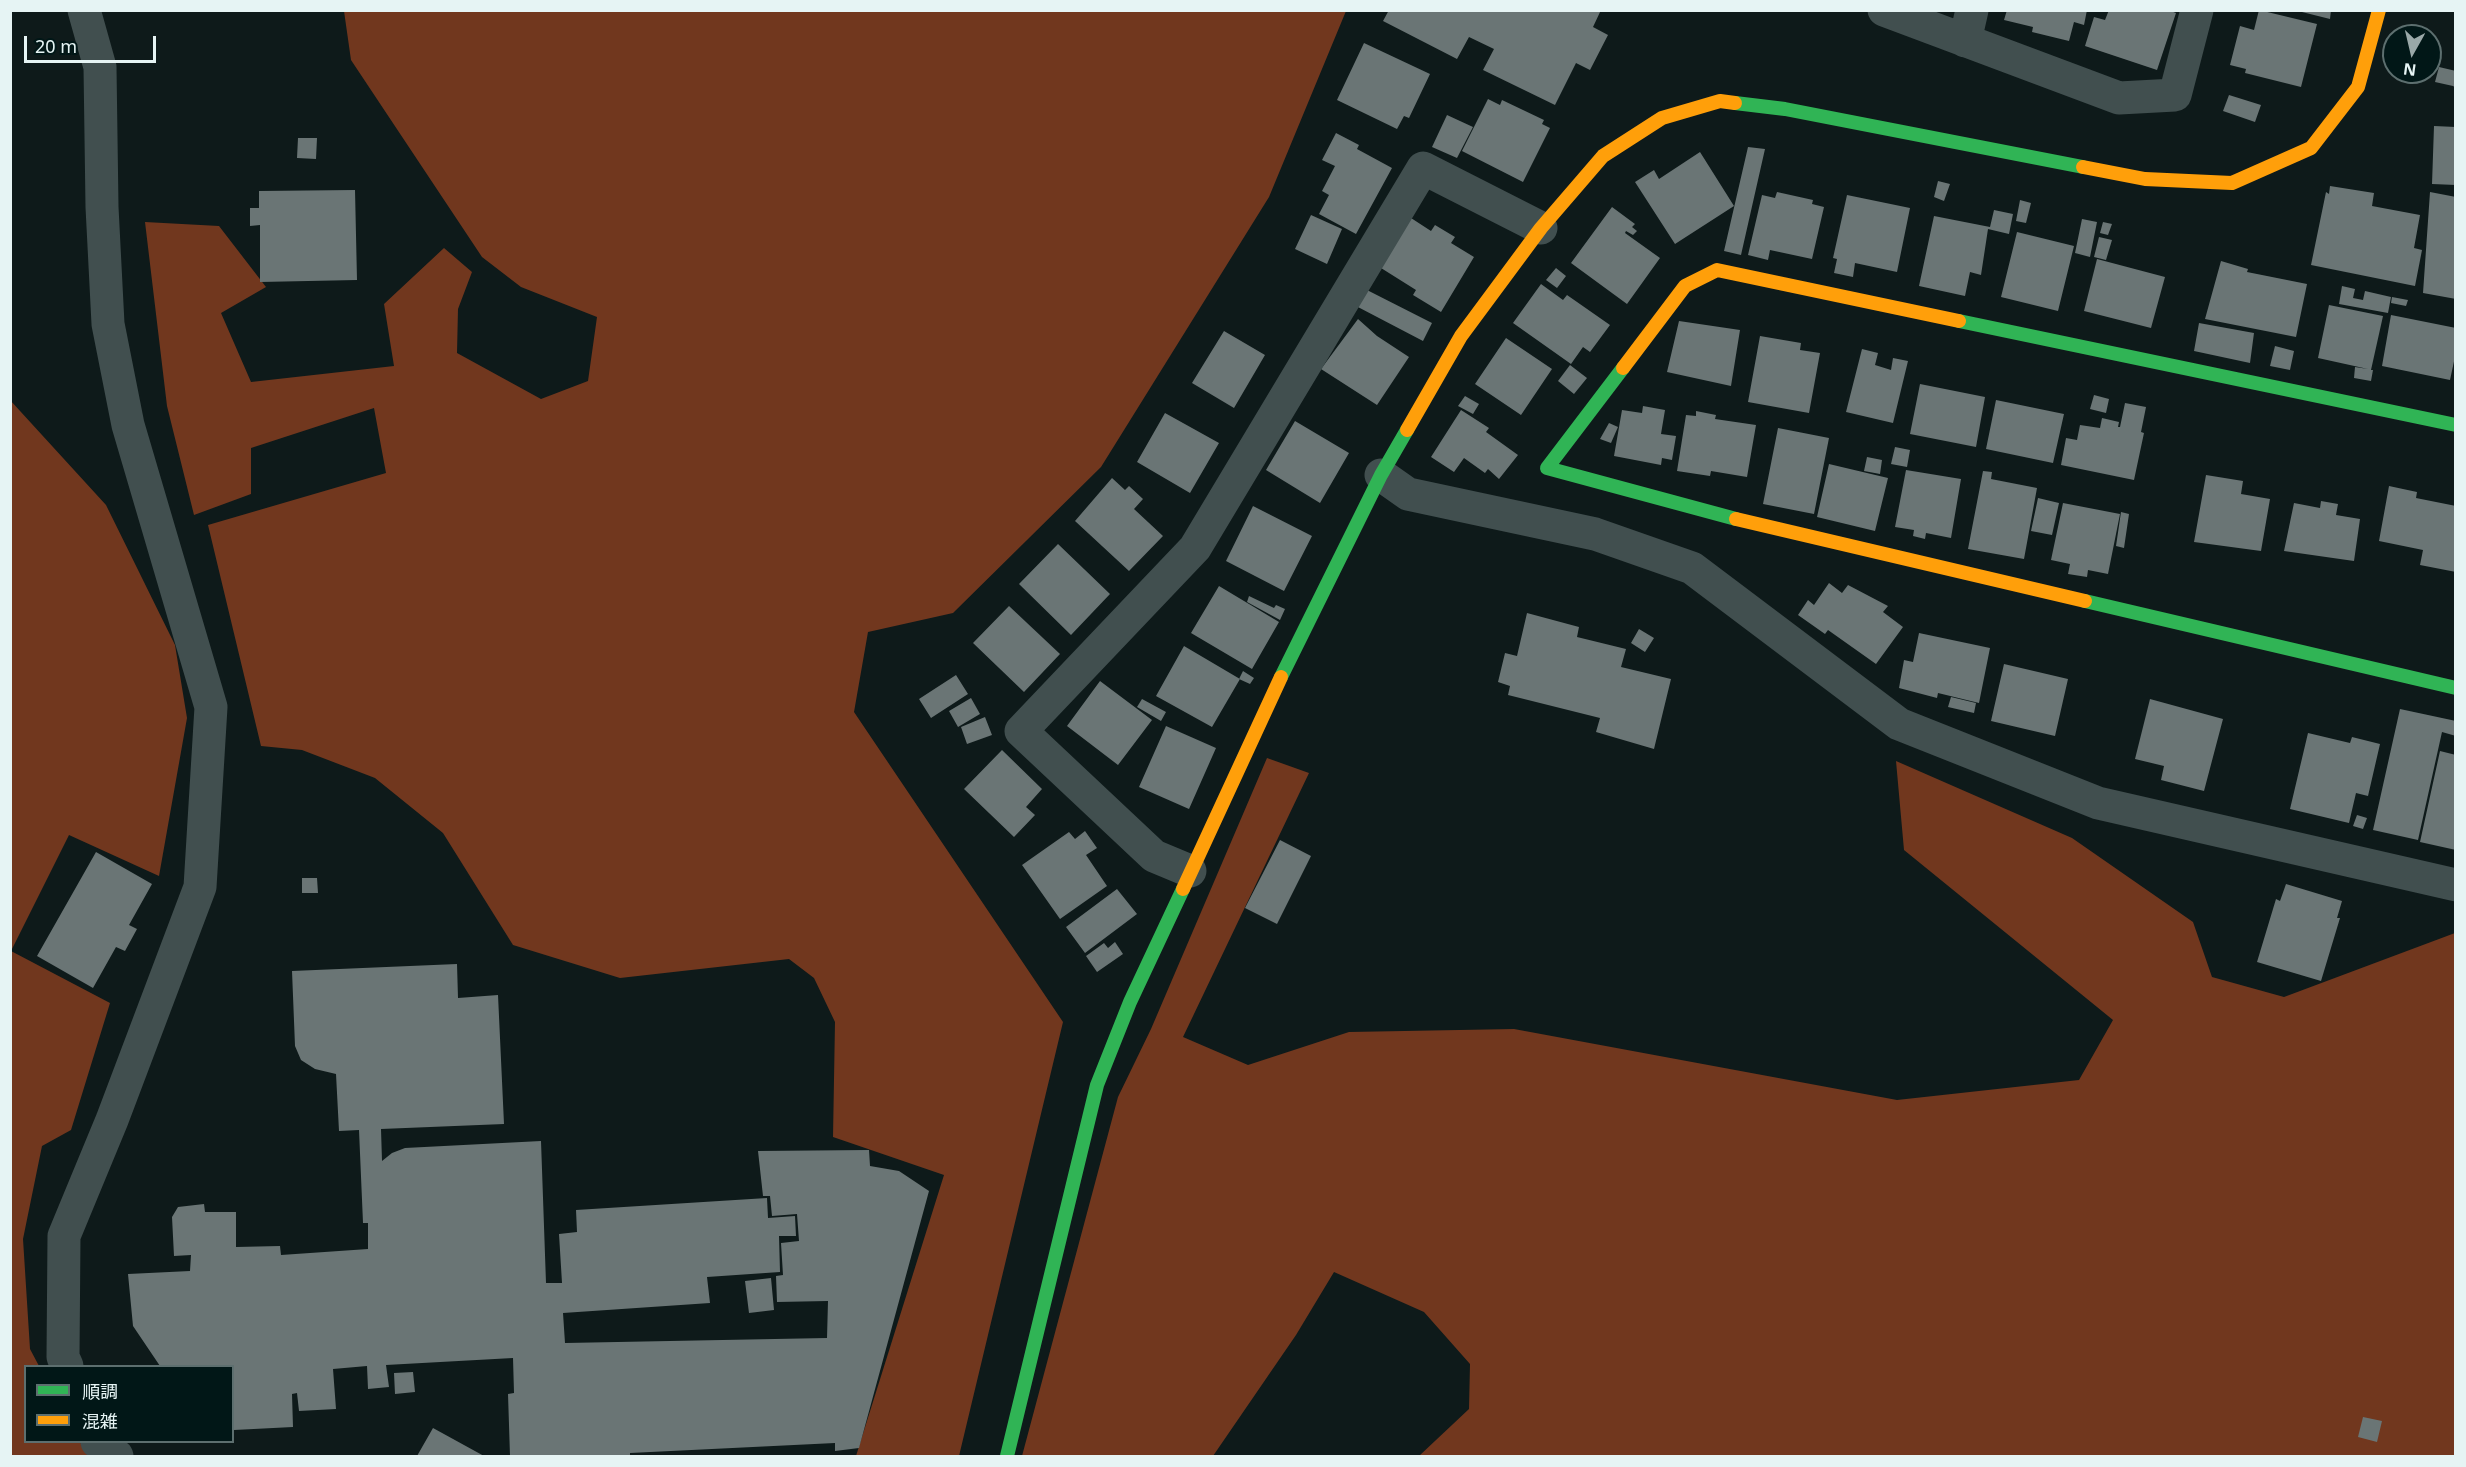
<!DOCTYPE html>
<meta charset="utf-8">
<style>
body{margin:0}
#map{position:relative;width:2466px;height:1467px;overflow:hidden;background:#0e1a1a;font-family:"Noto Sans","Noto Sans JP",sans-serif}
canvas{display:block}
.frame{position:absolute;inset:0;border:12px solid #e6f4f4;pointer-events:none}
.legend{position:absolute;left:24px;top:1365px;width:210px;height:78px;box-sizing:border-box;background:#011717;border:2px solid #5d6f6f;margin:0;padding:8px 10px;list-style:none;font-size:18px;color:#e6f4f4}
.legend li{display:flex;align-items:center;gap:12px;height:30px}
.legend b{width:30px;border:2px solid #5d6f6f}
.north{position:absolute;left:2382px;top:24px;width:60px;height:60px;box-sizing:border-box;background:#011717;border:2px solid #5d6f6f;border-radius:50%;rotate:188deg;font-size:16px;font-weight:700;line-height:24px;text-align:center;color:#e6f4f4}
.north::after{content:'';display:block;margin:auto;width:21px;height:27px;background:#9aa8a8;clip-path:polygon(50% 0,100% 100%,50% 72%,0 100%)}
.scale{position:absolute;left:24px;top:36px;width:132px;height:27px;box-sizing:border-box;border:3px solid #e6f4f4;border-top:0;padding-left:8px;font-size:18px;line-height:21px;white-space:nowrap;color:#e6f4f4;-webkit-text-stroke:4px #011717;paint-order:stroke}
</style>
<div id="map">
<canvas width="2466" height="1467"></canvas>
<div class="frame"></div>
<ul class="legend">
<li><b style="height:8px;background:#30b455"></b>順調</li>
<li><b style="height:8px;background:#ff9f0a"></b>混雑</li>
</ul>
<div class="north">N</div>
<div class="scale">20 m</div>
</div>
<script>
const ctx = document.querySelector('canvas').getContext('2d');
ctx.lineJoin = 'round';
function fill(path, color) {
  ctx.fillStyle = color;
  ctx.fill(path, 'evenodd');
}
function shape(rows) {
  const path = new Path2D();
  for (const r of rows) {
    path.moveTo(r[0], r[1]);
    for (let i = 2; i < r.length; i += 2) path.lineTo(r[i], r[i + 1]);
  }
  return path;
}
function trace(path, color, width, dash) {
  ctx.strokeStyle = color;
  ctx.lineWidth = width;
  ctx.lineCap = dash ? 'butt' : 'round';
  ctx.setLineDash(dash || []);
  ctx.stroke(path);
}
fill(shape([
 [344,11,1346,11,1269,197,1101,467,953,613,868,632,854,712,1063,1022,959,1456,856,1456,944,1175,833,1137,835,1022,814,978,789,959,620,978,513,945,443,833,375,778,302,750,261,746,208,525,386,473,374,408,251,448,251,494,194,515,167,406,145,222,219,226,266,287,221,313,251,382,394,366,384,304,444,248,472,272,458,309,457,353,541,399,588,381,597,317,521,287,482,257,351,60],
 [10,400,106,505,175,645,187,718,159,876,69,835,11,951,110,1003,71,1130,42,1146,23,1239,30,1349,39,1366,26,1366,26,1442,80,1442,88,1456,11,1456],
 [1267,758,1309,773,1183,1037,1248,1065,1349,1032,1514,1029,1897,1100,2079,1080,2113,1020,1904,850,1896,761,2072,838,2193,922,2212,977,2284,997,2455,933,2455,1456,1419,1456,1469,1409,1470,1364,1424,1312,1334,1272,1296,1335,1213,1456,1022,1456,1118,1097,1151,1029]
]), '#71371e');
fill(shape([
 [1389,10,1601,10,1593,27,1608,35,1590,70,1576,63,1555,105,1483,70,1494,49,1469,37,1457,59,1383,21],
 [2007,10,2087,10,2084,25,2074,22,2069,41,2032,32,2033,27,2004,20],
 [2109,10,2168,10,2176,13,2157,70,2085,46,2094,17,2105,20],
 [2259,10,2317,24,2301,87,2245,73,2246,69,2230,65,2240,26,2254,30],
 [2294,10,2331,10,2330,19],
 [1364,43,1430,74,1409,118,1404,116,1397,129,1337,100],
 [2439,67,2456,71,2456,88,2453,86,2435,82],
 [2229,95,2261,105,2255,122,2223,111],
 [1488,99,1500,105,1502,100,1544,120,1542,124,1550,128,1523,182,1462,151],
 [1447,115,1473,127,1457,158,1432,147],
 [2434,126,2456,127,2456,185,2432,184],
 [1336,133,1359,145,1357,149,1392,168,1356,234,1319,214,1329,195,1322,191,1335,166,1322,160],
 [298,138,317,138,316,159,297,158],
 [1748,147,1765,149,1741,255,1724,251],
 [1700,152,1734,206,1675,244,1635,182,1654,170,1659,179],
 [1938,181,1950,184,1944,201,1934,197],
 [2330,186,2374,193,2372,206,2420,215,2414,248,2422,250,2415,286,2311,265,2326,192,2329,194],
 [355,190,357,280,260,282,260,225,250,226,250,208,259,208,259,191],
 [1777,192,1813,200,1812,204,1824,207,1812,259,1770,250,1768,260,1748,255,1762,195,1775,198],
 [2430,192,2456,197,2456,299,2423,293],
 [1847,195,1910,208,1897,272,1855,263,1853,277,1834,273,1837,259,1833,258],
 [2020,200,2031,203,2026,223,2016,221],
 [1612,207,1635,224,1632,227,1637,231,1633,235,1626,231,1625,233,1660,258,1627,304,1571,263],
 [1994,210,2013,214,2009,234,1988,229,1981,275,1970,272,1965,296,1919,286,1934,216,1990,227],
 [1311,215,1342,229,1327,264,1295,249],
 [1411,218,1431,231,1435,225,1455,237,1451,243,1474,257,1441,312,1413,295,1416,290,1381,268],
 [2082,219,2097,222,2090,257,2075,253],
 [2103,222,2112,224,2108,235,2100,233],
 [2017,232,2074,246,2058,311,2001,297],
 [2099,237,2112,240,2106,260,2094,257],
 [2097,259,2165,277,2151,328,2084,311],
 [2221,261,2248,269,2247,272,2307,284,2296,337,2205,319],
 [1556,268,1566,276,1557,288,1546,280],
 [1541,284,1563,300,1567,295,1610,325,1590,352,1583,347,1571,364,1513,323],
 [2342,286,2355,289,2353,298,2363,300,2365,291,2391,297,2388,313,2339,304],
 [1365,289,1432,323,1423,341,1356,306],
 [2392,297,2408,300,2406,306,2391,303],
 [2329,305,2383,316,2371,370,2373,370,2371,381,2354,378,2355,367,2368,369,2318,358],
 [2391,315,2456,328,2456,352,2450,380,2382,366],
 [1358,319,1377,336,1409,357,1377,405,1321,369],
 [1679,321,1740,330,1731,386,1667,372],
 [2199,323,2254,333,2250,363,2194,351],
 [1224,331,1265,355,1234,408,1192,383],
 [1760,336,1801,343,1800,350,1820,353,1809,413,1748,402],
 [1506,338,1552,369,1521,415,1475,384],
 [2275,346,2294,351,2290,370,2270,366],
 [1862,349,1878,353,1875,365,1891,370,1893,358,1908,361,1893,423,1846,412],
 [1570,365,1587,378,1574,394,1558,381],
 [1920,384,1985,397,1976,447,1910,434],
 [2094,395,2109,399,2106,413,2090,409],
 [1465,396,1479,404,1473,414,1458,406],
 [1996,400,2064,414,2053,463,1986,449],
 [2125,403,2146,407,2141,432,2144,433,2134,480,2061,465,2066,438,2077,440,2080,425,2100,428,2102,418,2119,422,2118,427,2120,427],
 [1643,406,1665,410,1661,434,1676,436,1672,460,1662,458,1661,465,1614,456,1622,410,1642,413],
 [1461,410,1489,428,1486,432,1518,455,1499,479,1488,469,1485,473,1464,458,1454,472,1431,457],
 [1696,411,1716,415,1715,419,1756,425,1747,477,1711,471,1710,476,1677,471,1686,415,1696,416],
 [1165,413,1219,443,1190,493,1137,462],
 [1295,421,1349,453,1320,503,1266,470],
 [1609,423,1618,427,1611,443,1600,439],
 [1778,428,1829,438,1814,514,1763,504],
 [1895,447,1910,450,1907,467,1891,464],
 [1867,457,1882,460,1880,474,1864,471],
 [1829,464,1888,478,1875,531,1817,517],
 [1906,470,1961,479,1951,538,1926,533,1925,539,1913,536,1914,530,1895,527],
 [1983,471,1992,472,1991,479,2037,488,2024,559,1968,549],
 [2206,475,2243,481,2241,494,2270,499,2261,551,2194,542],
 [1112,478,1125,490,1129,486,1143,499,1134,509,1163,536,1129,571,1075,521],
 [2389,486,2417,492,2416,498,2456,506,2456,572,2420,565,2423,550,2379,541],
 [2038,498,2059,503,2052,535,2031,531],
 [2321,501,2338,504,2336,515,2360,519,2354,561,2284,551,2294,503,2320,508],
 [2063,503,2120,514,2108,574,2088,570,2087,577,2068,574,2070,564,2051,560],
 [1253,506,1312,536,1284,591,1226,561],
 [2121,512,2129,514,2124,548,2116,546],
 [1058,544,1110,594,1071,635,1019,584],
 [1829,583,1842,593,1848,585,1888,606,1883,612,1903,627,1876,664,1828,630,1825,634,1798,615,1808,600,1814,605],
 [1219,586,1279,622,1252,669,1191,633],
 [1249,596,1274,608,1276,605,1285,609,1280,620,1247,602],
 [1009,606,1060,654,1024,692,973,643],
 [1527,613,1579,627,1577,637,1626,649,1621,667,1671,679,1654,749,1596,732,1600,718,1508,695,1510,686,1498,682,1505,653,1517,656],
 [1639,629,1654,638,1645,652,1631,643],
 [1919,633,1990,648,1979,703,1938,693,1937,698,1899,688,1904,660,1913,662],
 [1184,646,1240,679,1212,727,1156,696],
 [2004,664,2068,679,2055,736,1991,721],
 [1243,671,1254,678,1250,684,1239,679],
 [956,675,968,694,931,718,919,699],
 [1100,681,1152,720,1118,765,1067,726],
 [1951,697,1976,703,1974,713,1948,707],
 [971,698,980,714,958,727,949,711],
 [1142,699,1166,712,1161,721,1137,707],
 [2150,699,2223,719,2204,791,2161,780,2164,766,2135,759],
 [2400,709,2456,721,2456,736,2442,732,2418,840,2373,830],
 [985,717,992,735,967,744,961,727],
 [1166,726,1216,748,1189,809,1139,787],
 [2308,733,2350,743,2352,737,2380,744,2368,796,2356,793,2349,823,2290,809],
 [1002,750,1042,789,1026,807,1035,815,1014,837,964,789],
 [2440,751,2456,755,2456,850,2420,842],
 [2357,815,2367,818,2363,829,2353,826],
 [1085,831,1097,848,1086,855,1107,886,1060,919,1022,865,1069,832,1075,839],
 [1280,840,1311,856,1277,924,1245,908],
 [96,852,152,884,129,925,137,929,125,951,116,947,93,988,37,956],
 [302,878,317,878,318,893,302,893],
 [2286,884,2342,901,2337,918,2340,918,2321,981,2257,962,2276,899,2280,901],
 [1117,889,1137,914,1085,953,1066,927],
 [1115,942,1123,954,1097,972,1086,956,1104,943,1108,948],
 [457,964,458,998,498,995,504,1124,381,1129,382,1161,392,1153,405,1148,541,1141,546,1283,562,1283,559,1234,577,1232,576,1210,767,1198,768,1218,795,1216,796,1236,779,1236,780,1272,707,1277,710,1303,563,1313,565,1343,827,1338,828,1301,777,1302,776,1276,783,1275,781,1243,799,1241,797,1214,772,1216,770,1196,763,1196,758,1151,869,1150,870,1166,899,1171,929,1191,859,1448,835,1451,835,1443,630,1453,630,1456,510,1456,508,1394,514,1393,513,1358,386,1365,389,1387,368,1389,367,1366,333,1369,336,1409,299,1411,297,1393,292,1394,293,1427,234,1430,232,1366,160,1366,133,1326,128,1274,190,1271,191,1255,174,1256,172,1217,178,1207,204,1204,205,1212,236,1212,236,1247,280,1246,281,1255,368,1249,368,1223,363,1223,359,1130,339,1131,336,1074,315,1069,301,1060,295,1046,292,971],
 [771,1278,774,1310,749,1313,745,1281],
 [413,1372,415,1392,395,1394,394,1373],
 [2363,1417,2382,1421,2377,1442,2358,1437],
 [433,1428,484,1456,417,1456]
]), '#6a7575');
trace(shape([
 [1884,10,2119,98,2175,95,2197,10],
 [1965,41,1972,10],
 [1381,475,1408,494,1595,534,1692,568,1899,724,2098,803,2456,885],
 [1190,871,1154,856,1021,731,1195,548,1423,168,1541,228],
 [67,1366,63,1357,64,1236,112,1120,200,887,211,707,128,425,108,324,102,207,100,67,84,10],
 [97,1442,117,1456]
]), '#414f4f', 33);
trace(shape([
 [1735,103,1785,109,2083,167],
 [1959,321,2456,425],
 [1623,368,1547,468,1736,519],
 [2085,601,2456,688],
 [1281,677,1381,475,1407,430],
 [1007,1456,1097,1085,1130,1002,1183,889]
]), '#30b455', 14);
trace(shape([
 [2083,167,2145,179,2232,183,2311,148,2358,87,2379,10],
 [1623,368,1685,286,1717,270,1959,321],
 [1407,430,1461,336,1541,228,1603,156,1662,118,1720,101,1735,103],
 [1736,519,2085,601],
 [1183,889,1281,677]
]), '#ff9f0a', 14);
</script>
